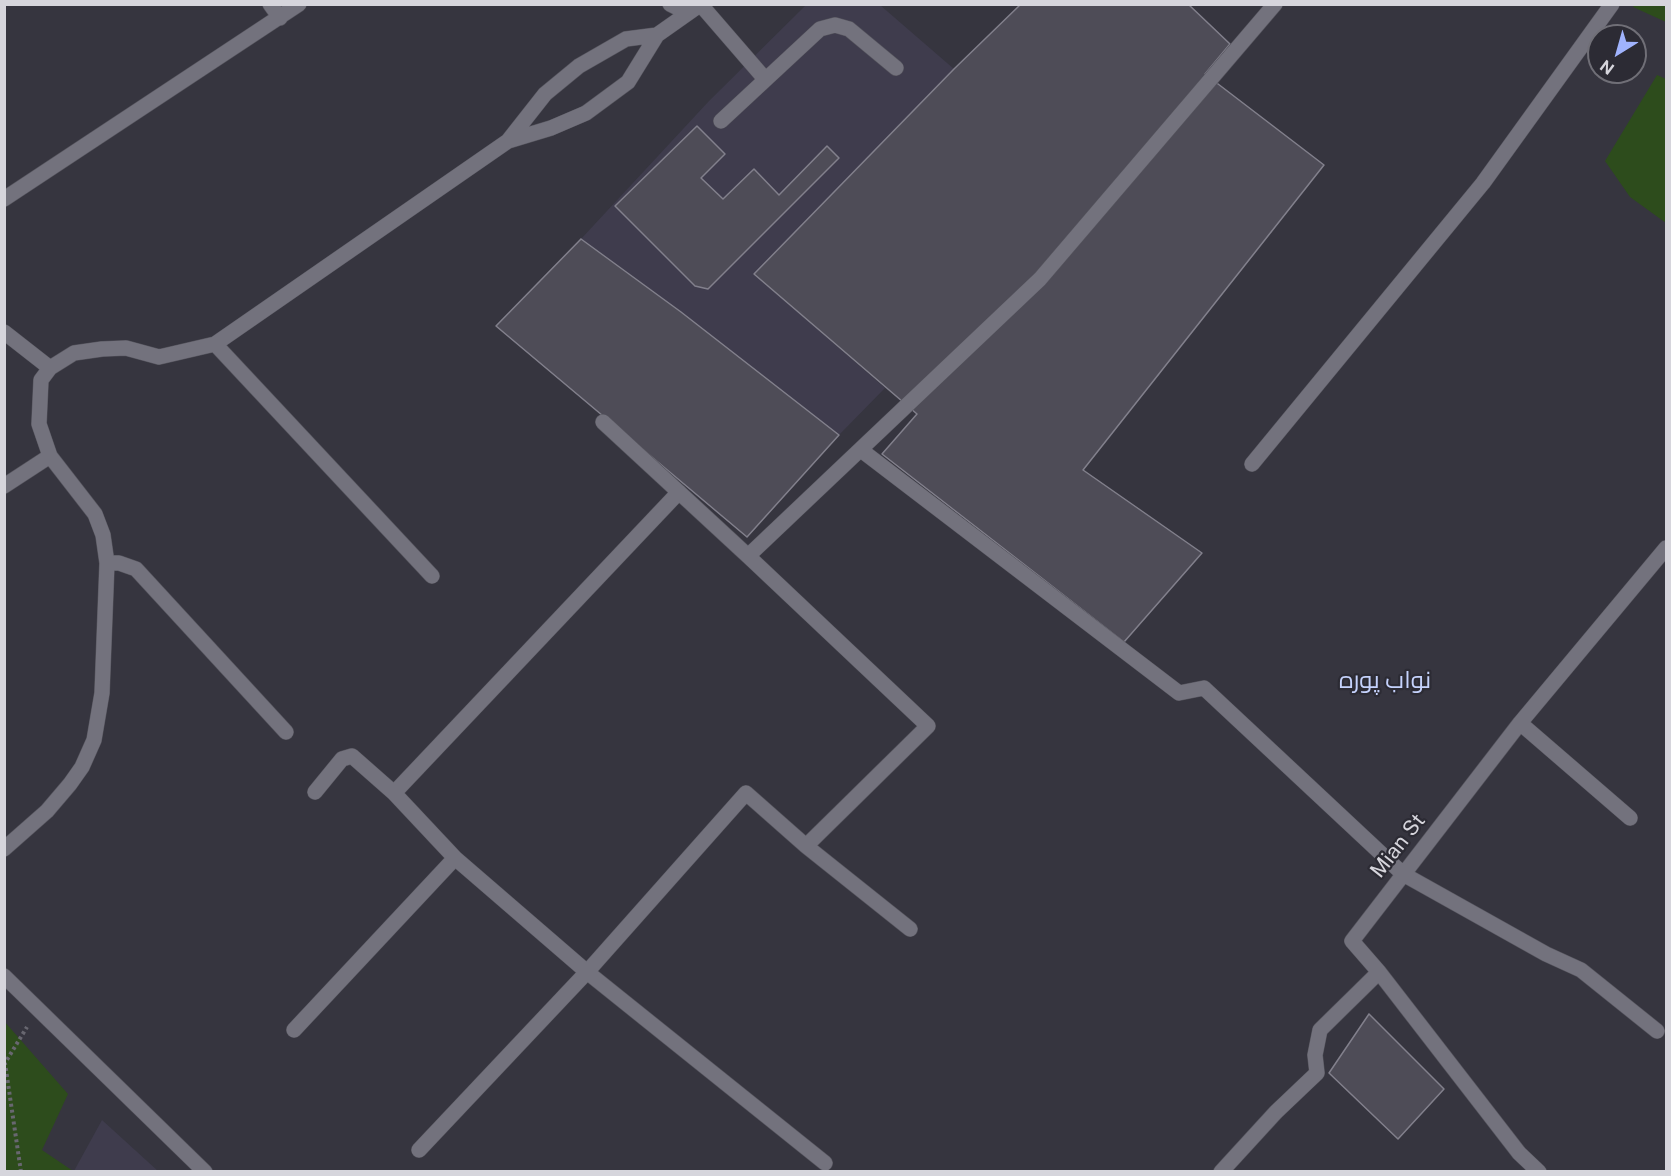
<!DOCTYPE html>
<meta charset="utf-8">
<style>
body{margin:0}
#map{position:relative;width:1671px;height:1176px;overflow:hidden;background:#36353f;font-family:"Public Sans",sans-serif}
canvas{display:block}
.frame{position:absolute;inset:0;border:6px solid #d6d5dc;pointer-events:none}
.north{position:absolute;left:1587px;top:24px;width:60px;height:60px;box-sizing:border-box;background:#2c2b34;border:2px solid #706f77;border-radius:50%;rotate:217deg;font-size:16px;font-weight:700;line-height:24px;text-align:center;color:#d6d5dc}
.north::after{content:'';display:block;margin:auto;width:21px;height:27px;background:#a0b3fd;clip-path:polygon(50% 0,100% 100%,50% 72%,0 100%)}
</style>
<div id="map">
<canvas width="1671" height="1176"></canvas>
<div class="frame"></div>
<div class="north">N</div>
</div>
<script>
const ctx = document.querySelector('canvas').getContext('2d');
ctx.lineJoin = 'round';
function fill(path, color) {
  ctx.fillStyle = color;
  ctx.fill(path, 'evenodd');
}
function shape(rows) {
  const path = new Path2D();
  for (const r of rows) {
    path.moveTo(r[0], r[1]);
    for (let i = 2; i < r.length; i += 2) path.lineTo(r[i], r[i + 1]);
  }
  return path;
}
function trace(path, color, width, dash) {
  ctx.strokeStyle = color;
  ctx.lineWidth = width;
  ctx.lineCap = dash ? 'butt' : 'round';
  ctx.setLineDash(dash || []);
  ctx.stroke(path);
}
function drawText(font, color, halo, rows, align = 'center') {
  ctx.font = font + ' "Public Sans",Cairo,sans-serif';
  ctx.lineWidth = 4.5;
  ctx.setLineDash([]);
  ctx.textBaseline = 'middle';
  ctx.strokeStyle = halo;
  ctx.fillStyle = color;
  for (const [text, x, y, turn = 0] of rows) {
    ctx.save();
    ctx.translate(x, y);
    ctx.rotate((+turn || 0) * Math.PI / 180);
    ctx.textAlign = isNaN(turn) ? turn : align;
    if (halo) ctx.strokeText(text, 0, 0);
    ctx.fillText(text, 0, 0);
    ctx.restore();
  }
}
fill(shape([
 [806,5,880,5,954,69,754,274,885,388,839,435,681,312,581,239,709,101],
 [102,1120,158,1171,74,1171]
]), '#3f3c4d');
fill(shape([
 [1635,4,1666,5,1666,22,1633,7],
 [1657,75,1666,79,1666,223,1630,197,1605,161],
 [4,1021,68,1094,42,1150,73,1171,5,1171]
]), '#2d4c1c');
const building = shape([
 [1021,4,1188,4,1230,44,1205,74,1324,165,1083,470,1202,553,1124,642,882,454,917,414,754,274,954,69,1021,4],
 [697,126,725,154,701,178,723,199,754,169,779,195,827,146,839,158,708,289,695,286,615,206,697,126],
 [581,239,681,312,839,435,747,537,496,326,581,239],
 [1369,1014,1444,1089,1398,1139,1329,1073,1369,1014]
]);
fill(building, '#4e4c57');
trace(building, '#82808c', 1.5);
const minor = shape([
 [270,4,280,18],
 [670,4,686,12],
 [701,5,765,79],
 [721,121,820,29,835,25,849,29,896,68],
 [508,141,551,128,586,113,628,82,657,35,701,4],
 [4,199,299,4],
 [4,332,50,368,41,380,39,424,50,456,95,514,103,535,107,563,119,563,136,569,286,732],
 [215,344,432,576],
 [50,368,74,353,102,349,126,348,159,357,215,344,508,141,545,94,579,66,626,39,657,35],
 [603,422,748,556],
 [861,450,1179,693,1204,688,1403,874,1546,954,1581,970,1657,1031],
 [1252,464,1483,183,1612,4],
 [4,486,50,456],
 [1520,723,1630,818],
 [315,792,342,759,352,756,394,793,455,858],
 [394,793,679,492],
 [806,846,746,793,587,972,825,1163],
 [4,849,47,811,70,784,82,767,94,740,102,693,107,563],
 [910,929,806,846,928,726,748,556,1040,279,1275,4],
 [4,976,205,1172],
 [294,1030,455,858,587,972,419,1150],
 [1221,1172,1276,1112,1317,1073,1315,1055,1320,1030,1379,972],
 [1539,1172,1519,1153,1379,972,1352,941,1520,723,1666,548]
]);
trace(minor, '#55545d', 16);
trace(shape([
 [21,1172,5,1063,27,1027]
]), '#686770', 4, [3, 3]);
trace(minor, '#73727d', 15);
drawText('21px', '#d6d5dc', '#2c2b34', [
 ["Mian St",1398,846,-52]
]);
drawText('24px', '#c5d2fc', '#2c2b34', [
 ["نواب پورہ",1385,681]
]);
</script>
